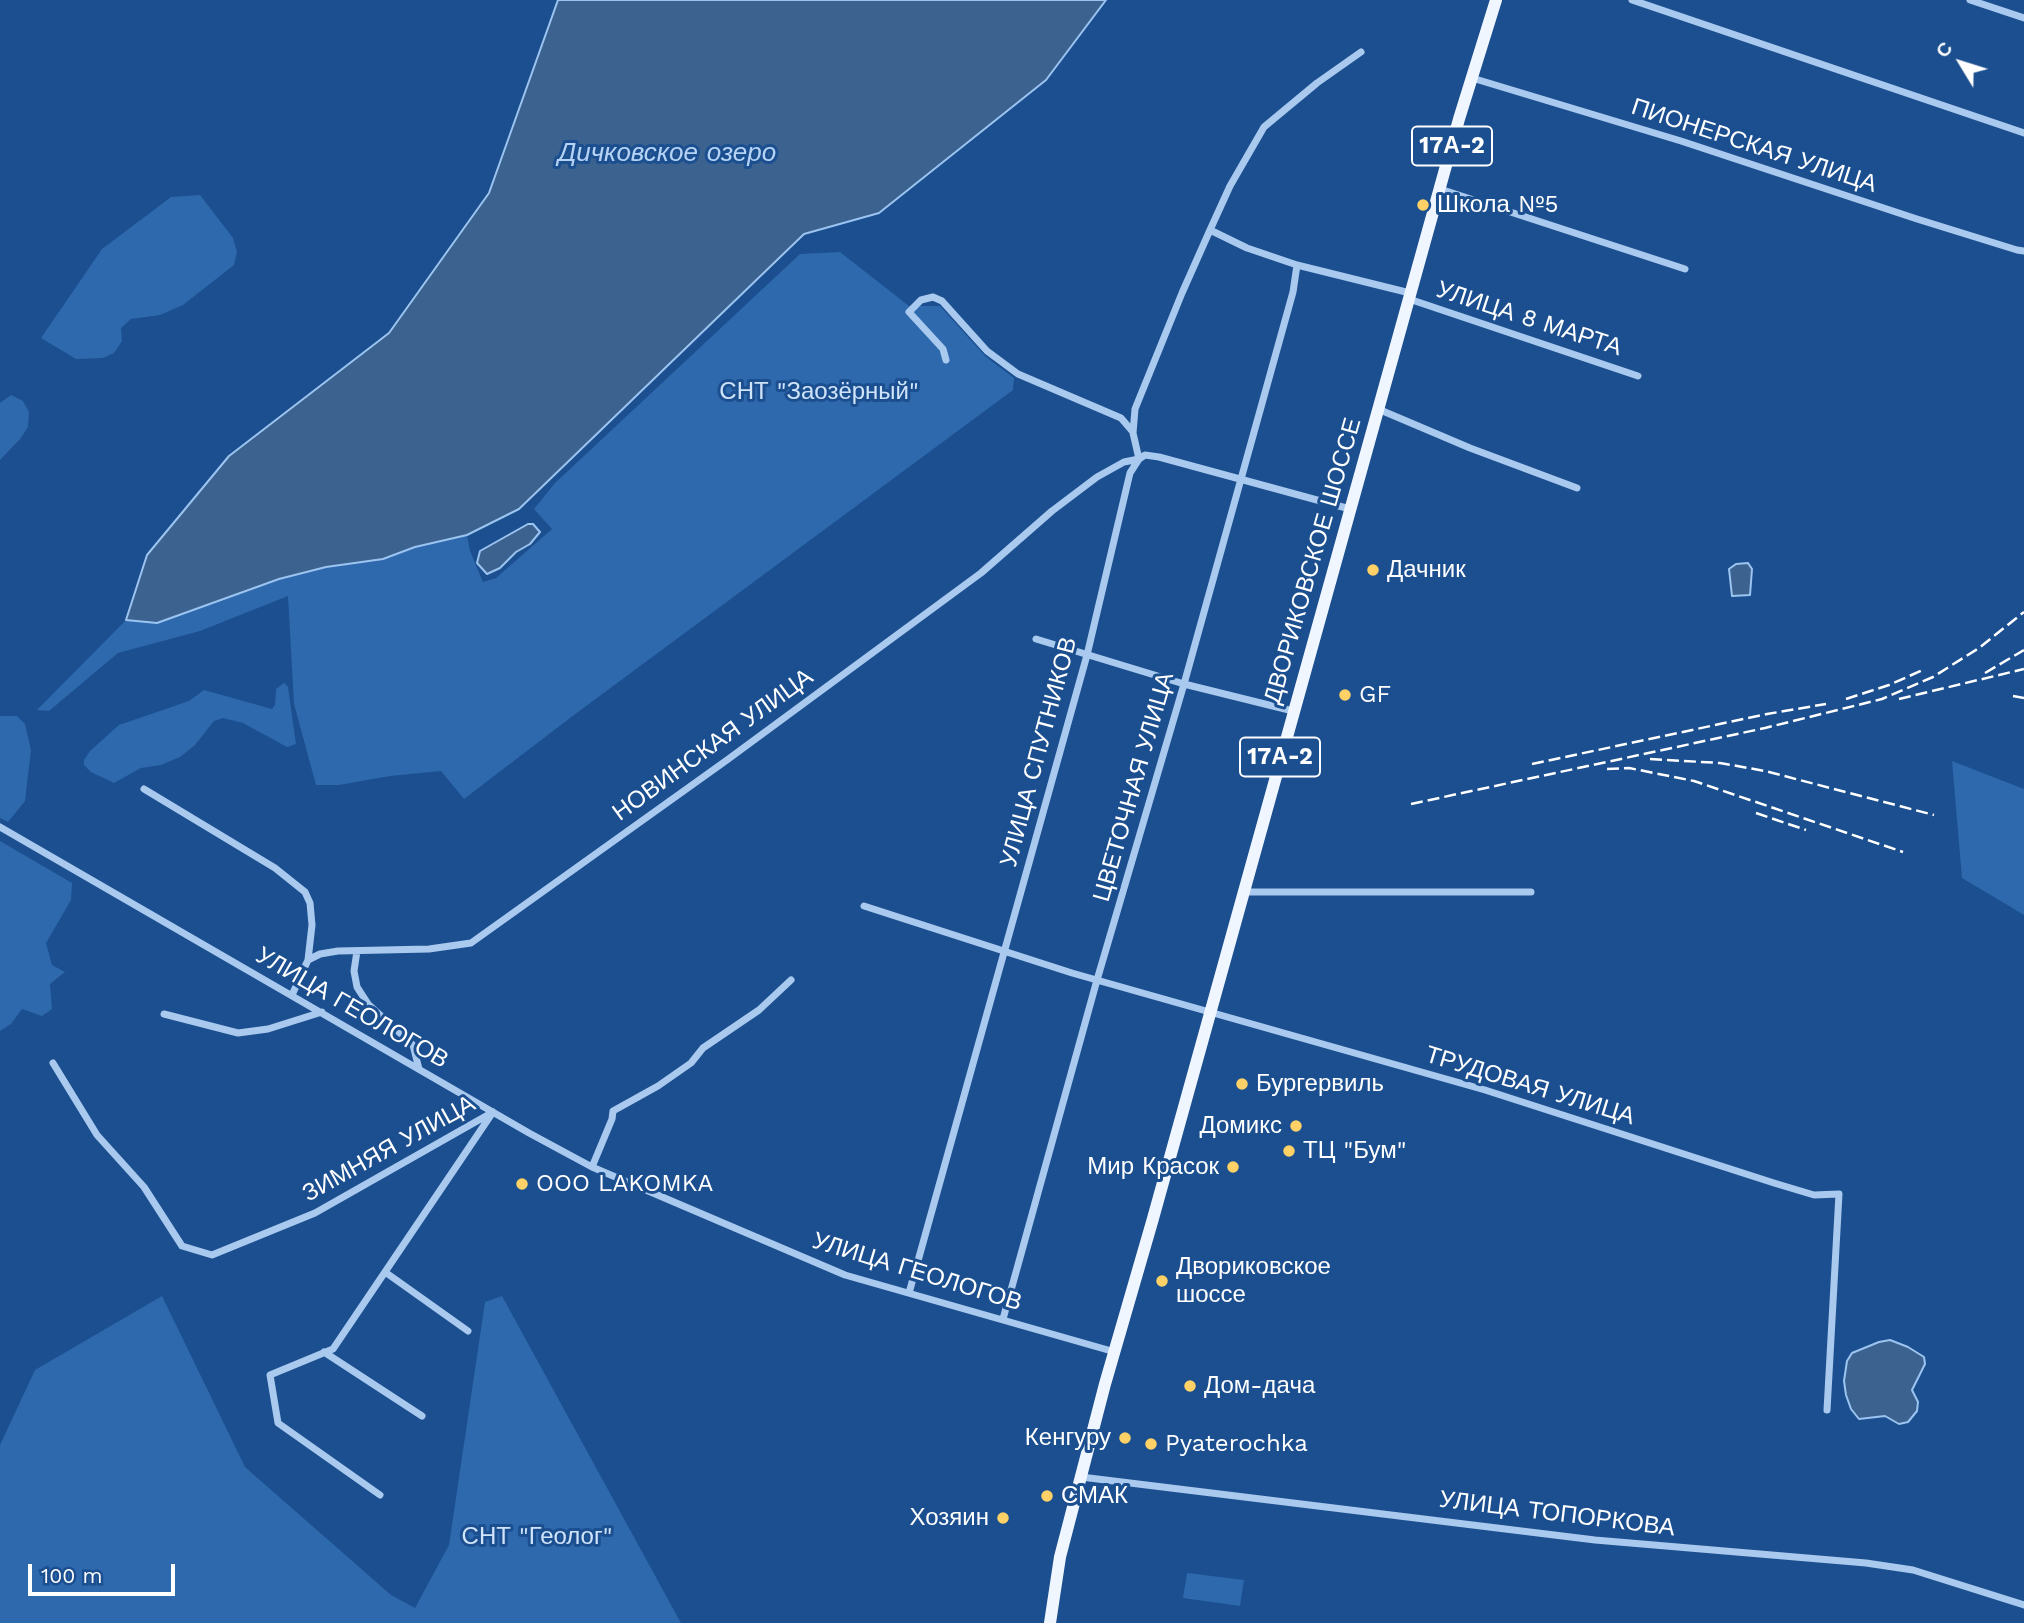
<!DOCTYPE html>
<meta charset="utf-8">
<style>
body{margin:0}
#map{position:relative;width:2024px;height:1623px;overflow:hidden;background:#1b4f8f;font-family:"Work Sans",sans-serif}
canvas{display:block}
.north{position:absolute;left:1926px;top:28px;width:70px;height:70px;-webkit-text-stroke:5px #1b4f8f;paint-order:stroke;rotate:308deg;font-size:19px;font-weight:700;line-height:28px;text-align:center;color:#fff}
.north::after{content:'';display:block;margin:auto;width:24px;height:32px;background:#fff;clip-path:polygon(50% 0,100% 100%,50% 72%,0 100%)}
.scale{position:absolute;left:28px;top:1564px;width:147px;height:32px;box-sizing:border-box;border:4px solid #fff;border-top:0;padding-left:9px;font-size:21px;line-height:24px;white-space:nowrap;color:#fff;-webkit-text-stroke:5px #1b4f8f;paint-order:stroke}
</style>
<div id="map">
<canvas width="2024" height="1623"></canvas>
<div class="north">С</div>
<div class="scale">100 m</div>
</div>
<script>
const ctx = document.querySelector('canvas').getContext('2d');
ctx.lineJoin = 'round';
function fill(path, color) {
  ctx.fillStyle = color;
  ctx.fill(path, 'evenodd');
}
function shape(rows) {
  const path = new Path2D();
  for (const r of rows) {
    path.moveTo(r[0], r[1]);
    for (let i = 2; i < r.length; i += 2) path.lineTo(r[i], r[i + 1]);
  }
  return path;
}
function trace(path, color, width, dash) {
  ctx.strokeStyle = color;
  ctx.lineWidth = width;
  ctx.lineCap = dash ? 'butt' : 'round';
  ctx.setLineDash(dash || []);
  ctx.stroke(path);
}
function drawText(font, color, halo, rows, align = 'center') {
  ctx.font = font + ' "Work Sans",sans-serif';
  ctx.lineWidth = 6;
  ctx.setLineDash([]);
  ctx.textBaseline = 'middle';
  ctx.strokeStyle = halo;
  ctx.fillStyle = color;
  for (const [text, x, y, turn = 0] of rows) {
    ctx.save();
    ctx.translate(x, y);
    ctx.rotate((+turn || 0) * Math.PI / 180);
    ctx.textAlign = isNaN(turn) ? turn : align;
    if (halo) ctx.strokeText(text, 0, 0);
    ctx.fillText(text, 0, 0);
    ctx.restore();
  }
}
fill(shape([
 [200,195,233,238,237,252,234,265,183,305,160,315,131,319,121,328,122,341,114,353,103,358,76,359,41,338,102,249,171,197],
 [478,208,804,234,519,509,216,569,223,601,239,578,279,579,326,567,383,559,414,547,467,535,470,551,483,582,496,578,552,529,534,509,555,483,800,254,840,252,909,306,940,306,986,357,1014,378,1013,390,574,715,464,799,441,771,390,776,339,785,316,785,294,704,288,596,200,631,118,653,49,711,37,710,126,620,147,555,229,456,389,333],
 [11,395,23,401,29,412,28,427,20,439,0,460,0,403],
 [284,683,288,687,296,744,287,747,243,723,223,718,214,721,195,745,180,757,161,765,141,768,114,783,91,772,84,765,84,760,90,751,119,725,189,701,204,690,272,709,275,705,276,689],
 [0,716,17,716,25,724,31,750,25,801,8,822,0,818],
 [1952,761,2024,789,2024,915,1962,878],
 [0,841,72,883,71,900,46,943,52,965,65,972,50,984,52,1009,42,1016,22,1009,11,1024,0,1031],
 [162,1296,245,1467,391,1595,415,1608,449,1545,485,1302,502,1296,681,1623,0,1623,0,1445,35,1370],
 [1187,1573,1244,1580,1240,1606,1183,1598]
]), '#2e69ad');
const water = shape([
 [558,0,1106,0,1046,80,879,213,804,234,519,509,467,535,415,547,383,559,326,567,279,579,157,623,126,620,147,555,229,456,389,333,489,193,558,0],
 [528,524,533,524,540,532,530,544,516,552,500,568,487,574,477,563,480,551,528,524],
 [1748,563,1752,569,1750,595,1732,596,1729,569,1736,564,1748,563],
 [1890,1340,1908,1347,1924,1357,1925,1364,1912,1390,1918,1402,1917,1411,1908,1422,1899,1424,1885,1416,1859,1419,1851,1409,1846,1395,1844,1381,1847,1361,1852,1353,1879,1342,1890,1340]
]);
fill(water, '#3c6290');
trace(water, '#9cc4f0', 2);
trace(shape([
 [1632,0,2024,133],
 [1970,0,2024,18],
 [1472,78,1681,141,1917,219,2017,250,2024,251],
 [1440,189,1685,269],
 [1210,230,1247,248,1297,265,1410,293],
 [1409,299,1638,376],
 [946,360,943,349,909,312,921,300,933,297,942,301,987,351,1018,374,1121,418,1133,432],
 [1378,409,1470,448,1577,488],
 [1036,639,1184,684,1293,711],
 [144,789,275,868,305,892,310,903,312,925,308,960],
 [0,827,529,1133,592,1167,845,1275,1115,1352],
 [1244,892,1531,892],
 [864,906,1072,973,1485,1090,1774,1183,1814,1195,1839,1194,1827,1410],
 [357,951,354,971,357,987,368,1004,413,1045,419,1069],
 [292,995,308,960,320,954,338,951,429,949,471,943,727,760,981,573,1052,511,1097,477,1124,462,1139,459,1145,455,1159,457,1350,509],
 [164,1014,238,1033,268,1029,322,1012],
 [53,1063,97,1135,144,1187,182,1246,212,1255,315,1213,493,1112,333,1349,270,1375,278,1423,380,1495],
 [592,1167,612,1119,613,1111,658,1086,691,1063,703,1048,759,1010,791,980],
 [385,1272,468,1331],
 [909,1293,1087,655,1130,473,1139,459,1133,433,1135,409,1182,293,1210,230,1230,186,1264,127,1317,83,1361,52],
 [1003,1319,1097,980,1184,684,1293,292,1297,265],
 [324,1352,422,1416],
 [1081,1477,1595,1540,1866,1563,1913,1570,2024,1605]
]), '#a9c9ee', 7);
trace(shape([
 [1050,1623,1060,1557,1105,1384,1152,1222,1459,119,1496,0]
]), '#f0f6ff', 12);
trace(shape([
 [1985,673,2024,650],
 [2013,696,2024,698],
 [1846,699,1889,685,1925,669],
 [1899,699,2024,669],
 [1650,759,1720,763,1765,771,1934,815],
 [1532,764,1767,714,1826,704],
 [1607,769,1629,768,1694,781,1903,852],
 [1411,804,1765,728,1882,699,1933,677,1979,648,2024,612],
 [1756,813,1806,830]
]), '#fff', 2.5, [12, 5]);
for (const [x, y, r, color] of [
 [1423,205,7,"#ffd166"],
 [1373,570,7,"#ffd166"],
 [1345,695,7,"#ffd166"],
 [1242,1084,7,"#ffd166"],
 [1296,1126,7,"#ffd166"],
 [1289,1151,7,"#ffd166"],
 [1233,1167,7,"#ffd166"],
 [522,1184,7,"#ffd166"],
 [1162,1281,7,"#ffd166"],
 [1190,1386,7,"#ffd166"],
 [1125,1438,7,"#ffd166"],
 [1151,1444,7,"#ffd166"],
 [1047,1496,7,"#ffd166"],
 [1003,1518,7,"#ffd166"]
]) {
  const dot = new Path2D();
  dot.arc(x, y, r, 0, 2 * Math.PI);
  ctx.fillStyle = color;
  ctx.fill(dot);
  trace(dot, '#1b4f8f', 2.5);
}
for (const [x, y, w] of [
 [1452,146,80],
 [1280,757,80]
]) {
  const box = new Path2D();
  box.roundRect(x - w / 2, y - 19.5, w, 39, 5);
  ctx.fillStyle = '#1b4f8f';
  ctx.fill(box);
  trace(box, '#fff', 2);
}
drawText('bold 23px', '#fff', null, [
 ["17А-2",1452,146],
 ["17А-2",1280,757]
]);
drawText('24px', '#fff', '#1b4f8f', [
 ["ПИОНЕРСКАЯ УЛИЦА",1754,146,18],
 ["УЛИЦА 8 МАРТА",1529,319,18],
 ["ДВОРИКОВСКОЕ ШОССЕ",1313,561,-74],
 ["НОВИНСКАЯ УЛИЦА",713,745,-36],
 ["УЛИЦА СПУТНИКОВ",1039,752,-75],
 ["ЦВЕТОЧНАЯ УЛИЦА",1134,787,-74],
 ["УЛИЦА ГЕОЛОГОВ",352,1008,30],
 ["ТРУДОВАЯ УЛИЦА",1530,1086,17],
 ["ЗИМНЯЯ УЛИЦА",389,1149,-29],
 ["УЛИЦА ГЕОЛОГОВ",917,1272,17],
 ["УЛИЦА ТОПОРКОВА",1557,1514,7]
]);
drawText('24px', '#fff', '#1b4f8f', [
 ["Школа №5",1437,205],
 ["Дачник",1387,570],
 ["GF",1359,695],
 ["Бургервиль",1256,1084],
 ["Домикс",1282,1126,"right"],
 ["ТЦ \"Бум\"",1303,1151],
 ["Мир Красок",1219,1167,"right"],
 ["OOO LAKOMKA",536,1184],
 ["Двориковское",1176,1267],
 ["шоссе",1176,1295],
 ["Дом-дача",1204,1386],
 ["Кенгуру",1111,1438,"right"],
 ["Pyaterochka",1165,1444],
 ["СМАК",1061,1496],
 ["Хозяин",989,1518,"right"]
], 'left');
drawText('24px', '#cfe3fa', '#1b4f8f', [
 ["СНТ \"Заозёрный\"",819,392],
 ["СНТ \"Геолог\"",537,1537]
]);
drawText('italic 26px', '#b5d3f5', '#1b4f8f', [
 ["Дичковское озеро",667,153]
]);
</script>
